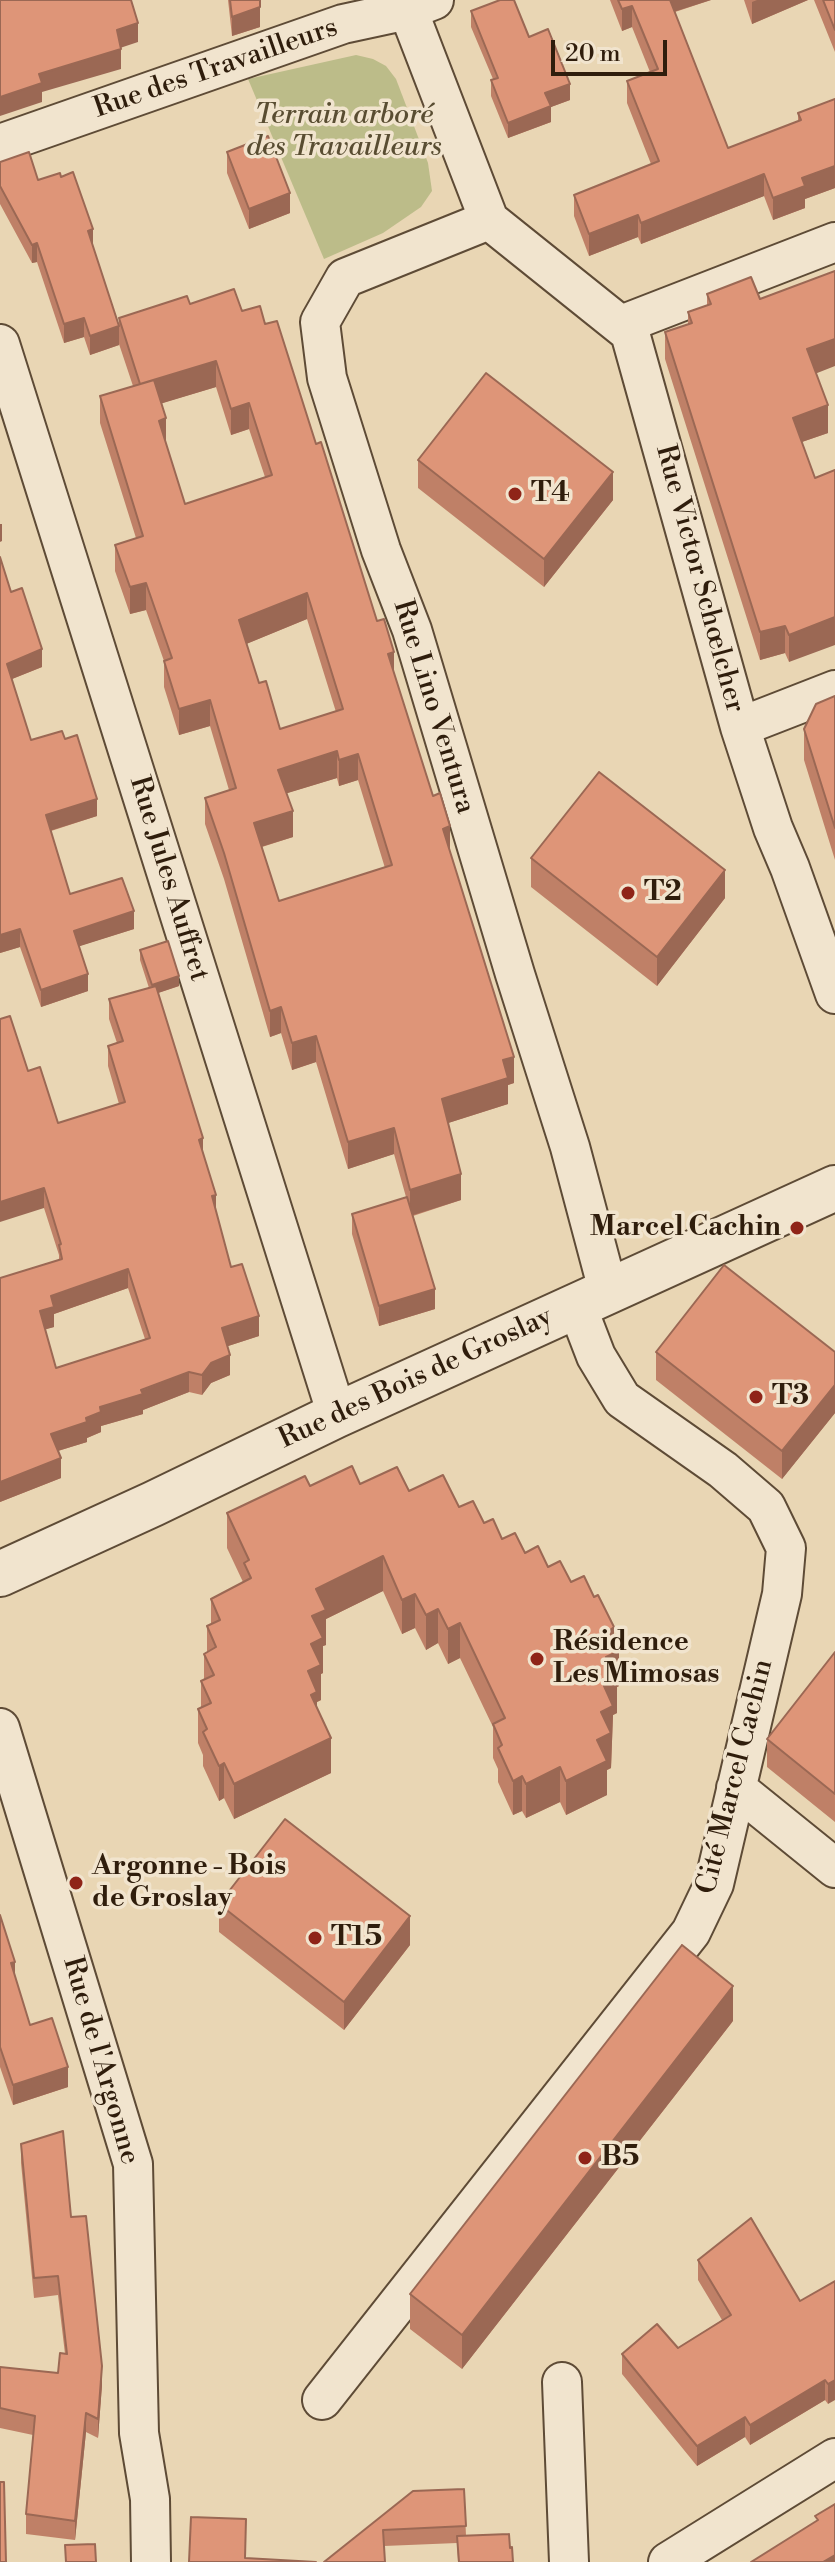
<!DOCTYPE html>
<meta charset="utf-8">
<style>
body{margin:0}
#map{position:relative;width:835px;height:2562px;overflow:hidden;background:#e9d6b4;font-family:"Libre Bodoni",serif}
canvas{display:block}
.scale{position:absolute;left:551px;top:40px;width:116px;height:36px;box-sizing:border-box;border:4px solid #2f1d0c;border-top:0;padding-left:10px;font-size:24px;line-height:28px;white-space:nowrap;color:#2f1d0c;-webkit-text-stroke:6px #f1e4ce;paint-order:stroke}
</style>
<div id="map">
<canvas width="835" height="2562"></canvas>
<div class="scale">20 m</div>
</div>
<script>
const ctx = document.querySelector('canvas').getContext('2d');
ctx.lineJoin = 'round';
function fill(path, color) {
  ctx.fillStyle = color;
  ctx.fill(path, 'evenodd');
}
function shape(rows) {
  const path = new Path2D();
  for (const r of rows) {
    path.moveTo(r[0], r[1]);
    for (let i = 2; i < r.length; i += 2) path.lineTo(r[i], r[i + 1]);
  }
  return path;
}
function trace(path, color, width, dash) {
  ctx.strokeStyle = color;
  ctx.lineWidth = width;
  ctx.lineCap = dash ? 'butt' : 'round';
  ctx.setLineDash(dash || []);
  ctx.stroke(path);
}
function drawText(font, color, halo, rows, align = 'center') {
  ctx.font = font + ' "Libre Bodoni",serif';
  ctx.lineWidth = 7;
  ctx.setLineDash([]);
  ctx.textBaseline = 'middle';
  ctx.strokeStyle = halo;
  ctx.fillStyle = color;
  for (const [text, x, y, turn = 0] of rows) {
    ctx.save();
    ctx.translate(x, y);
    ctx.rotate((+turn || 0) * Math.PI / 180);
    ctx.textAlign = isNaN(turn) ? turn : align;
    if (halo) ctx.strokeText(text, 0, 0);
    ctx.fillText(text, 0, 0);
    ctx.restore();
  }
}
fill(shape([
 [356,55,373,59,386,66,396,79,428,163,432,191,421,207,383,233,324,259,248,79]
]), '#bcbc89');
const minor = shape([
 [408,10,489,220],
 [0,144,343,24,408,10,434,0],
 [489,220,345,278,320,322,327,378,381,550,412,630,515,974,570,1147,608,1290],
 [489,220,630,333,740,727,773,828,790,868,835,994],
 [621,325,835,242],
 [0,344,337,1415],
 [740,727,835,690],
 [0,1728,133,2164,139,2433,150,2499,151,2562],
 [736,1788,835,1868],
 [562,2382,569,2562],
 [322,2400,691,1932,714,1884,782,1594,786,1548,766,1507,723,1470,622,1399,596,1356,576,1304],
 [668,2562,835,2458]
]);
const tertiary = shape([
 [0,1574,153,1504,337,1415,835,1188]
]);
trace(minor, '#5e4b36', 42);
trace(tertiary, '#5e4b36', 48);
trace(minor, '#f1e4ce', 38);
trace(tertiary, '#f1e4ce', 44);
fill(shape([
 [228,0,260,0,260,27,232,36],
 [610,0,711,0,675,12,728,148,798,121,798,113,835,99,835,188,805,199,805,208,773,220,764,196,641,244,638,237,589,256,574,216,574,195,651,164,627,103,627,81,650,72,632,27,622,31],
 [744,0,808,0,752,24],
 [814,0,835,0,835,52],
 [471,11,529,37,570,100,551,107,551,122,508,138,491,96,491,80,493,79,471,27],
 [227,152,290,213,249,229,227,173],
 [0,162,38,180,93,247,119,345,90,355,84,337,64,343,37,262,32,263,0,204],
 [707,294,760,299,816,373,828,433,802,442,789,662,785,653,760,660,665,359,665,332,688,325,688,312,707,305],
 [190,304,242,311,265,324,316,444,394,673,450,851,514,1083,508,1085,508,1104,448,1123,461,1200,413,1216,435,1309,379,1326,352,1234,352,1214,406,1197,394,1154,348,1169,316,1062,292,1070,281,1033,270,1037,224,879,205,824,205,798,229,790,210,726,179,735,164,687,164,661,146,610,130,614,115,571,115,545,136,538,100,423,100,396,133,386,119,344,119,318],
 [216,387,231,435,249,429,265,477,185,504,166,443,162,403],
 [307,619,336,712,280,729,259,683,246,644],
 [337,778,339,786,358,780,385,868,279,901,262,847,293,837,287,793],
 [418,460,613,500,544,587,418,488],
 [11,592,42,667,12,679,31,740,97,816,51,831,70,894,134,929,79,946,88,991,41,1007,20,947,0,953],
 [835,696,835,860,804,760,804,729],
 [531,858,725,898,657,986,531,887],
 [140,950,179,986,158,993,203,1153,216,1212,231,1267,259,1336,228,1346,230,1375,211,1383,202,1395,189,1392,143,1410,143,1414,101,1426,101,1432,87,1438,87,1442,58,1451,61,1478,0,1502,0,1278,59,1260,59,1255,44,1208,28,1071,58,1123,119,1104,108,1066,108,1046,117,1043,109,1019,109,999,149,988,140,960],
 [128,1288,145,1339,56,1368,45,1329,54,1327,54,1314],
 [656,1352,835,1352,835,1413,782,1479,656,1380],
 [360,1484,409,1491,459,1507,484,1523,502,1539,571,1582,614,1641,619,1686,617,1687,617,1713,613,1715,611,1768,607,1770,607,1795,566,1815,560,1802,526,1818,522,1811,513,1815,498,1782,498,1769,493,1758,493,1727,460,1658,448,1664,438,1643,426,1650,415,1628,402,1634,383,1591,326,1619,326,1645,323,1646,323,1673,321,1674,321,1700,317,1702,317,1708,331,1773,234,1819,224,1798,219,1801,203,1766,203,1755,198,1743,198,1709,201,1707,201,1681,204,1680,204,1654,207,1652,207,1626,211,1624,211,1599,243,1582,227,1548,227,1513,310,1486],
 [835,1652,835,1822,767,1767,767,1739],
 [219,1904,410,1945,344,2030,219,1932],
 [0,1915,15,1976,30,2025,68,2087,13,2105,0,2067],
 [733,2021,462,2369,410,2329,410,2294],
 [21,2144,71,2217,102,2385,98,2438,86,2432,75,2540,26,2534,26,2514,33,2435,0,2428,0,2367,58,2373,65,2354,58,2295,34,2298,21,2163],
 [698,2260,800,2301,835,2281,828,2404,825,2400,750,2445,745,2437,697,2466,622,2374,622,2354,678,2348,722,2320,698,2280],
 [464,2489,466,2536,510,2548,513,2562,458,2562,457,2543,384,2546,324,2562,413,2491]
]), '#bf8067');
fill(shape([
 [667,0,711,0,667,14],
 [757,0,808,0,752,24,752,2],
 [632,6,632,27,622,31,622,9],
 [260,7,260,27,232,36,232,17],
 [138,23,138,42,117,49,117,30],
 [121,49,121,69,42,92,42,102,0,116,0,97,39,74],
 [570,84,570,100,551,107,551,122,508,138,508,123,545,93],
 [835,166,835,188,805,199,805,208,773,220,773,198,802,178],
 [764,174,764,196,641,244,641,223],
 [290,193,290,213,249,229,249,209],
 [638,215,638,237,589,256,589,234],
 [93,229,93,248,88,231],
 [37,243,37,262,32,263,32,245],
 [84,318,84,337,64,343,64,324],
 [119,326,119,345,90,355,90,336],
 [835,339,835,366,807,377,807,349],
 [216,361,216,387,140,410,140,384],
 [249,403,249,429,231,435,231,409],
 [828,405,828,433,793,445,793,418],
 [166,418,166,444,159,421],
 [613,472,613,500,544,587,544,559],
 [0,524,2,524,2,541,0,542],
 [146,583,146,610,130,614,130,587],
 [307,593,307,619,239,647,239,620],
 [835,617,835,645,789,662,789,635],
 [785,626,785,653,760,660,760,632],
 [42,649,42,667,7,681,7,664],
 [394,652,394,678,388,654],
 [210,700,210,726,179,735,179,709],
 [337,751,337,778,278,796,278,770],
 [358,754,358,780,339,786,339,760],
 [97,799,97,816,46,832,46,815],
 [293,811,293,837,254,849,254,823],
 [450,826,450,852,443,829],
 [725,870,725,898,657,986,657,957],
 [134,911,134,929,74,948,74,931],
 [20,929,20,947,0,953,0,935],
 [88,974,88,991,41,1007,41,990],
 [179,976,179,986,152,995,152,985],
 [281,1007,281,1033,270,1037,270,1011],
 [316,1036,316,1062,292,1070,292,1043],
 [514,1057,514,1083,508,1085,508,1104,442,1125,442,1099,503,1060],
 [394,1128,394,1154,348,1169,348,1142],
 [203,1138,203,1158,199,1140],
 [461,1174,461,1200,410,1216,410,1190],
 [44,1188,44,1208,0,1222,0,1202],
 [216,1195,216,1215,212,1196],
 [128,1269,128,1288,54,1314,54,1327,40,1331,40,1311,51,1296],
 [435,1289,435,1309,379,1326,379,1306],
 [259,1316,259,1336,222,1348,222,1328],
 [230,1355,230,1375,211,1383,202,1395,202,1375,211,1363],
 [189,1372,189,1392,143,1410,143,1414,101,1426,101,1432,87,1438,87,1442,51,1453,51,1434,86,1418,100,1407],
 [835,1385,835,1413,782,1479,782,1451],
 [61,1458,61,1478,0,1502,0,1482],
 [383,1556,383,1591,326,1619,326,1645,323,1646,323,1673,321,1674,321,1700,317,1702,317,1727,308,1671,316,1589],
 [415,1594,415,1628,402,1634,402,1600],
 [438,1609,438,1643,426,1650,426,1615],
 [460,1623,460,1658,448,1664,448,1629],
 [614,1627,614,1654,619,1651,619,1686,617,1687,617,1713,613,1715,611,1768,607,1770,607,1795,566,1815,566,1781,597,1740,609,1631],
 [331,1738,331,1773,234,1819,234,1784],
 [224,1763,224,1798,219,1801,219,1766],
 [560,1767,560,1802,526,1818,526,1784],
 [522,1776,522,1811,513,1815,513,1781],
 [410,1916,410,1945,344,2030,344,2002],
 [15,1962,15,1982,11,1963],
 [733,1986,733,2021,462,2369,462,2335],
 [68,2067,68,2087,13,2105,13,2085],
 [102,2366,102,2385,98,2438,98,2419],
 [825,2380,825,2400,750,2445,750,2425],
 [835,2380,835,2400,828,2404,828,2384],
 [86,2413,86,2432,75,2540,75,2521],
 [745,2417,745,2437,697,2466,697,2446],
 [835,2555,835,2562,823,2562]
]), '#9b6854');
const building = shape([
 [0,0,131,0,138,23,117,30,121,49,39,74,42,83,0,97,0,0],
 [230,0,260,0,260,7,232,17,230,0],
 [500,0,514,0,529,37,548,29,570,84,545,93,551,106,508,123,491,80,498,78,471,11,500,0],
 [618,0,670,0,728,148,801,120,798,113,835,99,835,166,802,178,805,186,773,198,764,174,641,223,638,215,589,234,574,195,659,161,627,81,658,69,632,6,622,9,618,0],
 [823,0,835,0,835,30,823,0],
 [268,136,290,193,249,209,227,152,268,136],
 [29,152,38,180,60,173,61,177,73,172,93,229,88,231,119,326,90,336,84,318,64,324,37,243,32,245,0,186,0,162,29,152],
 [835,271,835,339,807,349,828,405,793,418,815,478,835,470,835,617,789,635,785,626,760,632,665,332,692,323,688,312,711,304,707,294,751,277,760,299,835,271],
 [234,289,242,311,260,306,265,324,277,321,316,444,321,442,377,621,384,619,394,652,388,654,433,796,440,793,450,826,443,829,514,1057,503,1060,508,1078,442,1099,461,1174,410,1190,394,1128,348,1142,316,1036,292,1043,281,1007,270,1011,224,853,205,798,236,788,210,700,179,709,164,661,172,658,146,583,130,587,115,545,143,536,100,396,154,380,166,418,159,421,185,504,272,475,249,403,231,409,216,361,140,384,119,318,187,296,190,304,234,289],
 [307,593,343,709,280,729,266,681,259,683,239,620,307,593],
 [337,751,339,760,358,754,392,865,279,901,254,823,293,811,278,770,337,751],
 [486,373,613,472,544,559,418,460,486,373],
 [0,557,11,592,22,588,42,649,7,664,31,740,62,731,65,739,77,735,97,799,46,815,70,894,122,878,134,911,74,931,88,974,41,990,20,929,0,935,0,557],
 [835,696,835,828,804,729,816,704,835,696],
 [599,772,725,870,657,957,531,858,599,772],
 [168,941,179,976,152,985,140,950,168,941],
 [156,986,203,1138,199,1140,216,1195,212,1196,231,1267,242,1264,259,1316,222,1328,230,1355,211,1363,202,1375,189,1372,141,1390,143,1394,100,1407,101,1412,86,1418,87,1422,51,1434,61,1458,0,1482,0,1278,62,1259,59,1245,61,1244,44,1188,0,1202,0,1019,10,1016,28,1071,40,1067,58,1123,125,1102,108,1046,123,1041,109,999,156,986],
 [128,1269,150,1338,56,1368,40,1311,54,1307,51,1296,128,1269],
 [407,1197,435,1289,379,1306,352,1214,407,1197],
 [724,1265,835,1352,835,1385,782,1451,656,1352,724,1265],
 [352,1466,360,1484,397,1467,409,1491,443,1475,459,1507,473,1501,484,1523,493,1519,502,1539,515,1533,525,1553,538,1546,548,1567,560,1561,571,1582,584,1576,594,1597,598,1595,614,1627,609,1631,619,1651,606,1657,617,1679,604,1686,613,1706,601,1712,611,1733,597,1740,607,1761,566,1781,560,1767,526,1784,522,1776,513,1781,498,1748,502,1745,493,1724,505,1718,460,1623,448,1629,438,1609,426,1615,415,1594,402,1600,383,1556,316,1589,326,1610,312,1616,323,1638,311,1644,321,1665,308,1671,317,1692,311,1695,331,1738,234,1784,224,1763,219,1766,203,1732,207,1729,198,1709,211,1703,201,1681,214,1675,204,1654,216,1647,207,1626,220,1620,211,1599,251,1578,244,1563,249,1560,227,1513,305,1476,310,1486,352,1466],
 [835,1652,835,1794,767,1739,835,1652],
 [285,1819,410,1916,344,2002,219,1904,285,1819],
 [0,1915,15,1962,11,1963,30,2025,52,2018,68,2067,13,2085,0,2047,0,1915],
 [682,1945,733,1986,462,2335,410,2294,682,1945],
 [63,2131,71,2217,86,2216,102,2366,98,2419,86,2413,75,2521,26,2514,35,2416,0,2408,0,2367,58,2373,60,2353,67,2354,58,2276,34,2278,21,2144,63,2131],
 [751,2218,800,2301,835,2281,835,2380,828,2384,825,2380,750,2425,745,2417,697,2446,622,2354,657,2324,678,2348,731,2315,698,2260,751,2218],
 [0,2482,4,2482,6,2562,0,2562,0,2482],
 [464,2489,466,2526,383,2530,385,2562,324,2562,413,2491,464,2489],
 [835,2504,835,2555,823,2562,751,2562,818,2520,815,2516,835,2504],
 [191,2517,246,2519,245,2558,316,2562,189,2562,191,2517],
 [509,2534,510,2548,512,2547,513,2562,459,2562,457,2536,509,2534],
 [95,2544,96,2562,66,2562,65,2545,95,2544]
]);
fill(building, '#de9578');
trace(building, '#9b6854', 2);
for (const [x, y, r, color] of [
 [515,494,8,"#8f2418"],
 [628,893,8,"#8f2418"],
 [797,1228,8,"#8f2418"],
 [756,1397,8,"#8f2418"],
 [537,1659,8,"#8f2418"],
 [76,1883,8,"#8f2418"],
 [315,1938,8,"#8f2418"],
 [585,2158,8,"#8f2418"]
]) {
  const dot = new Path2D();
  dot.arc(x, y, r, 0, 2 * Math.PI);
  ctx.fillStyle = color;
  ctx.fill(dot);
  trace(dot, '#f1e4ce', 3);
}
drawText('28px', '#2f1d0c', '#f1e4ce', [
 ["Rue des Travailleurs",216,69,-19],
 ["Rue Victor Schœlcher",699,579,75],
 ["Rue Lino Ventura",433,707,73],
 ["Rue Jules Auffret",168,879,73],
 ["Rue des Bois de Groslay",416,1379,-25],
 ["Cité Marcel Cachin",736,1777,-76],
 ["Rue de l'Argonne",100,2061,74]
]);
drawText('italic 28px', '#594d32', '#f1e4ce', [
 ["Terrain arboré",344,116],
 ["des Travailleurs",344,148]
]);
drawText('bold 28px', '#2f1d0c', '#f1e4ce', [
 ["T4",531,494],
 ["T2",644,893],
 ["Marcel Cachin",781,1228,"right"],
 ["T3",772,1397],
 ["Résidence",553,1643],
 ["Les Mimosas",553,1675],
 ["Argonne - Bois",92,1867],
 ["de Groslay",92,1899],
 ["T15",331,1938],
 ["B5",601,2158]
], 'left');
</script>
